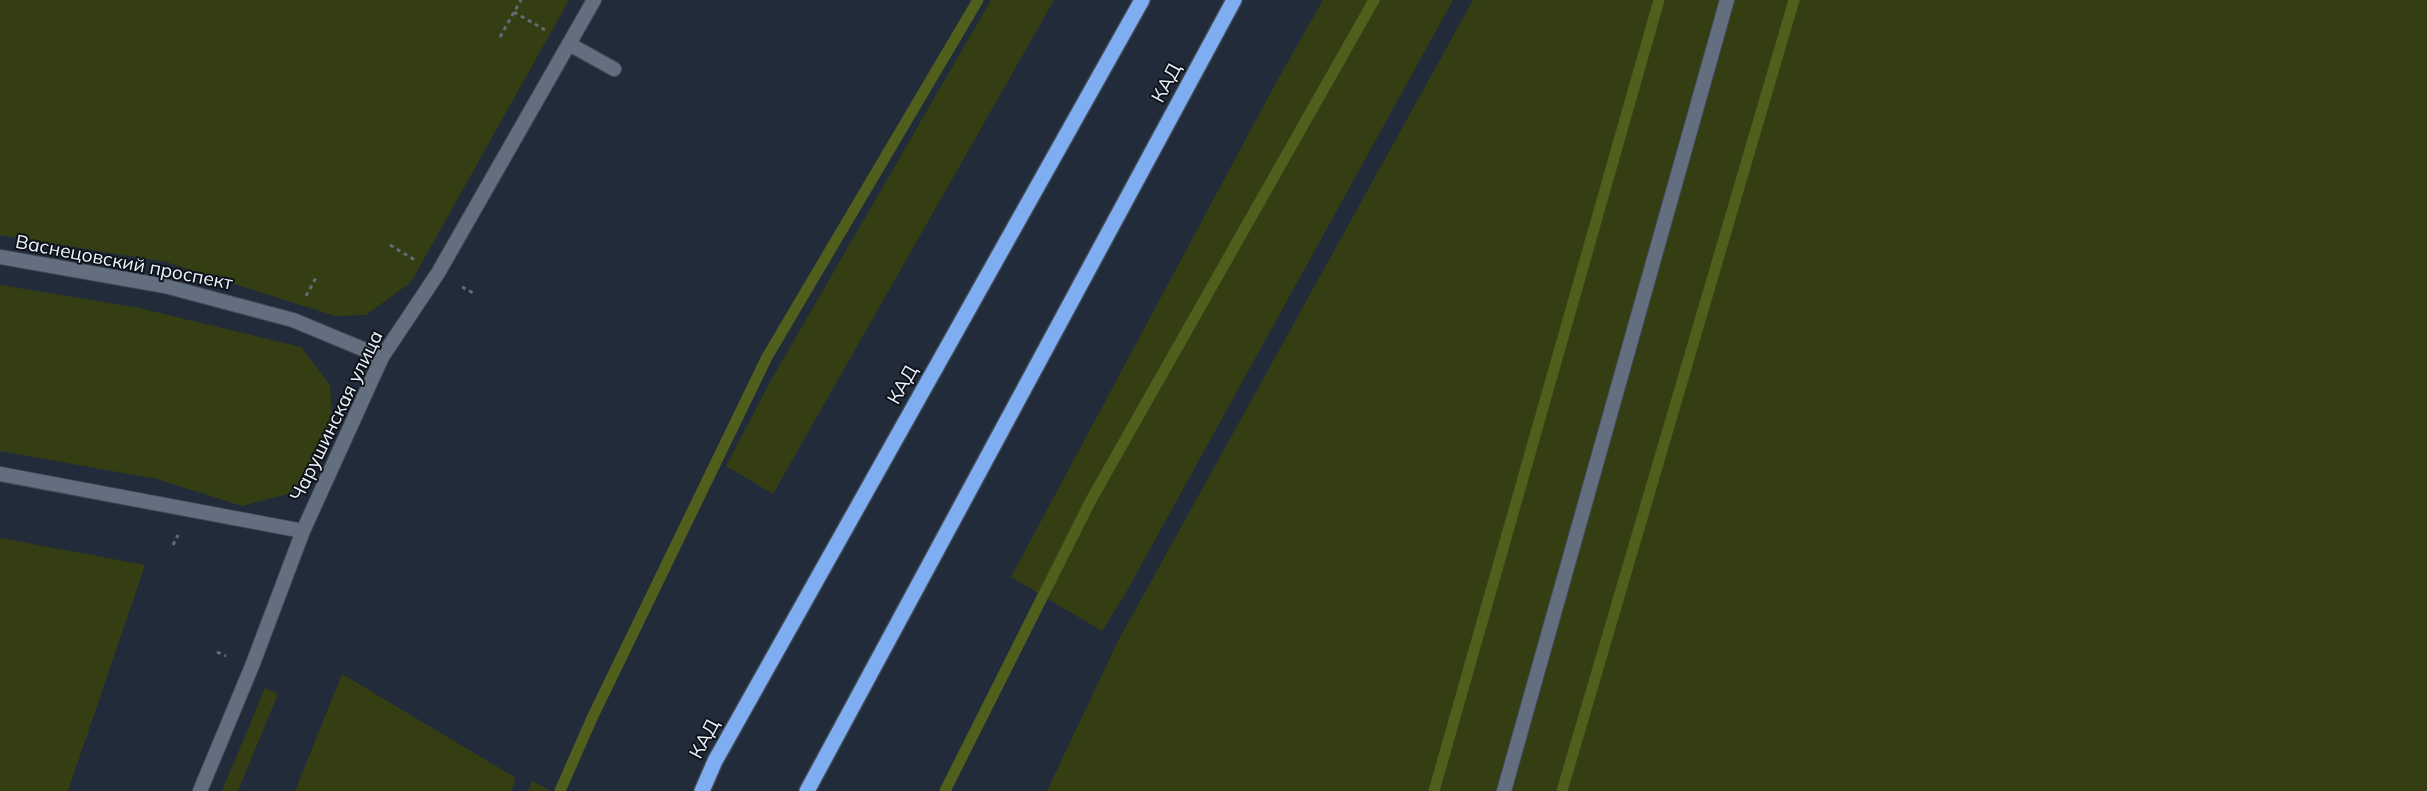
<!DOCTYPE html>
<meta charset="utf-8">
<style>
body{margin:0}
canvas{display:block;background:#212b39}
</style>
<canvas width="2427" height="791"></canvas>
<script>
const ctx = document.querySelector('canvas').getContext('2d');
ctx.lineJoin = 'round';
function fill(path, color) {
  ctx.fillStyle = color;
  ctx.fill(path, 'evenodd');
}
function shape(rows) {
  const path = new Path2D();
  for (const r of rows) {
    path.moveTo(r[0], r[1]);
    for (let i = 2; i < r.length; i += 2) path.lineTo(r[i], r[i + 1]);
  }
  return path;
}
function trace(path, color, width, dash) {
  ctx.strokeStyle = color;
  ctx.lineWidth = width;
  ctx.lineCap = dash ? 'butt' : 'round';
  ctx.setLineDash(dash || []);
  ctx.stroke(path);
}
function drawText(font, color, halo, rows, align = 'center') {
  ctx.font = font + ' Mulish,sans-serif';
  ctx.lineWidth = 4;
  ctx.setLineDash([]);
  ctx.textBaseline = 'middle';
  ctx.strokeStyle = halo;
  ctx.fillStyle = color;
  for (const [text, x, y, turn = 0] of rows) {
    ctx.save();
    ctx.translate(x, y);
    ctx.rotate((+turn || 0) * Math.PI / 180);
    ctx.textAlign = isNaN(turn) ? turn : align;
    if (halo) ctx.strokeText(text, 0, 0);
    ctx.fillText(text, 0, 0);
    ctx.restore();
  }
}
fill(shape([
 [0,0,569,0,411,282,366,315,335,316,166,262,0,235],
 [991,0,1054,0,773,494,726,466,770,382],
 [1323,0,1453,0,1124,596,1102,631,1011,577,1278,79],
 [1473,0,2427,0,2427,791,1047,791,1118,641],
 [0,285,139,308,301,347,330,385,333,426,313,474,288,494,242,506,157,479,0,451],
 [0,538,145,565,68,791,0,791],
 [342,674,516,778,511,791,295,791],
 [265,688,278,694,238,791,222,791],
 [532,781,551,791,528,791]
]), '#353e12');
trace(shape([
 [560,791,592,718,767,357,978,0],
 [945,791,1091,500,1374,0],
 [1434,791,1659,0],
 [1562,791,1794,0]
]), '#515f1c', 11);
const service = shape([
 [569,44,614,69],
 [1504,791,1727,0]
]);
const minor = shape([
 [0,257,165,286,293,320,382,357],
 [0,474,303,531],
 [200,791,252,666,303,531,382,357,438,273,594,0]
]);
const motorway = shape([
 [702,791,715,761,1142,0],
 [807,791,1234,0]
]);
trace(service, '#414955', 16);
trace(minor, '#414955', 16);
trace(motorway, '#414955', 18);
trace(shape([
 [514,12,545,30],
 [500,37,521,0],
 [390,245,415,260],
 [462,287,475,294],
 [306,296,317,276],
 [173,545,178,535],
 [217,652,226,656]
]), '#626b78', 3, [4, 4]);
trace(service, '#636f7f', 14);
trace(minor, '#636f7f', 14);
trace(motorway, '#7eaef1', 15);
drawText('19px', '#eef4fe', '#0e1319', [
 ["КАД",1167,83,-62],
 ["Васнецовский проспект",124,263,11],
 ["КАД",903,385,-61],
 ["Чарушинская улица",337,416,-64],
 ["КАД",705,739,-62]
]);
</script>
